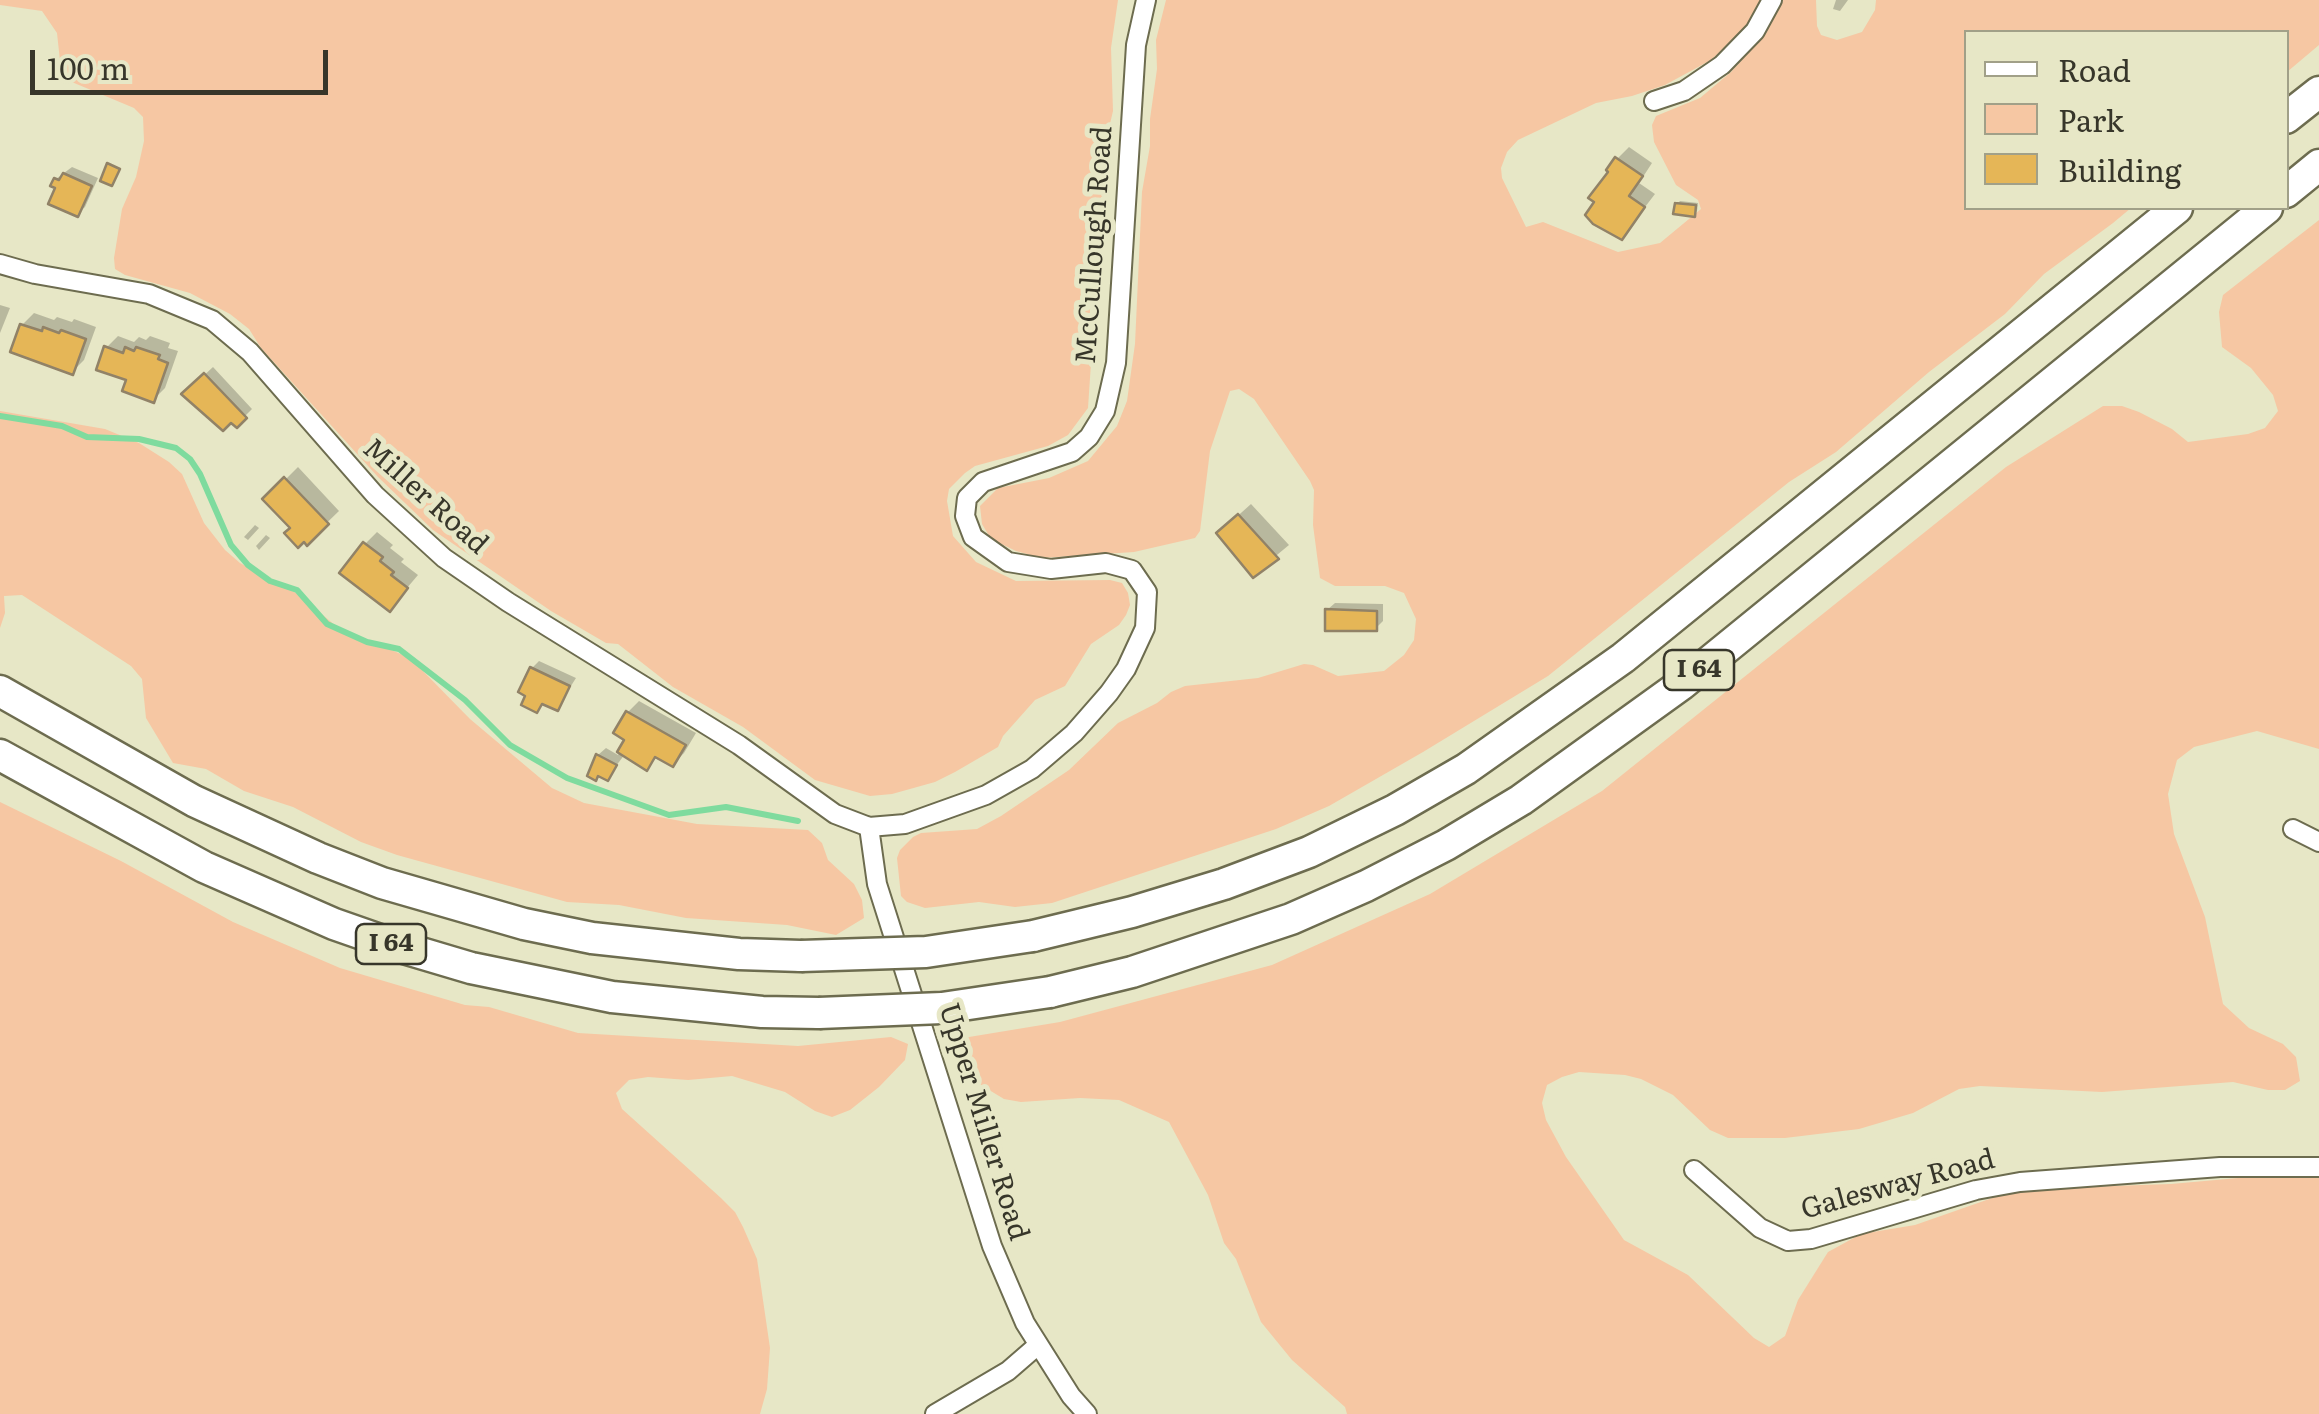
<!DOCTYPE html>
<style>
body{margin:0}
#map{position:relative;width:2319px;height:1414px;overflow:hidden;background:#e7e7c6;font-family:Literata,serif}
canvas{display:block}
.legend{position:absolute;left:1964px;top:30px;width:325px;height:180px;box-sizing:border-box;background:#e7e7c6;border:2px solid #a1a088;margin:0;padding:12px 18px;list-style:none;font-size:30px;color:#37362a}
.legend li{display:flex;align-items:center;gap:20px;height:50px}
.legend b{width:50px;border:2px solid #a1a088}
.scale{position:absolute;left:30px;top:50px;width:298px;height:45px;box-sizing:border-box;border:5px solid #37362a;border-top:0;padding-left:12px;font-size:30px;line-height:35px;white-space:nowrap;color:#37362a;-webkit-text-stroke:8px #e7e7c6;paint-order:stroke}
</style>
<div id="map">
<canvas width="2319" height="1414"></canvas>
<ul class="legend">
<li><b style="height:12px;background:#fff"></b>Road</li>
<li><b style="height:28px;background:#f6c7a3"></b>Park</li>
<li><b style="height:28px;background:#e5b657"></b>Building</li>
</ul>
<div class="scale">100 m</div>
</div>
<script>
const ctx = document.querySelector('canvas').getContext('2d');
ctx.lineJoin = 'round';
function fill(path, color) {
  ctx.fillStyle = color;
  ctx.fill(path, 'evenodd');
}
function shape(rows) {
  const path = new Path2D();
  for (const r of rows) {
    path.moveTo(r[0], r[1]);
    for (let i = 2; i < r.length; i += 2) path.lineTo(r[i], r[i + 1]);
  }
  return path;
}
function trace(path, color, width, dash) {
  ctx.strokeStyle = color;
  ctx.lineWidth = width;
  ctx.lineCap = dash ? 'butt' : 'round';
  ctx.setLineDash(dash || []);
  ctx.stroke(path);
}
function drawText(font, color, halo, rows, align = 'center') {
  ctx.font = font + ' Literata,serif';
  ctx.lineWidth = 10;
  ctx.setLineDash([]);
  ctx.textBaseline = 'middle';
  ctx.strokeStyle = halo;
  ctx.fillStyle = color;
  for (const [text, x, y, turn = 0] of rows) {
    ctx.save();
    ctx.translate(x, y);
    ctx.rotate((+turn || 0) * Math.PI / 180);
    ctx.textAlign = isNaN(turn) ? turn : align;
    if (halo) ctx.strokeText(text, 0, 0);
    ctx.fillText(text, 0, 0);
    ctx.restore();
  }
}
fill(shape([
 [0,0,1118,0,1111,48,1113,111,1105,145,1103,202,1093,249,1093,273,1089,295,1092,348,1088,408,1068,435,1048,446,975,466,965,473,949,489,947,501,953,536,976,562,1016,581,1110,580,1122,583,1128,593,1130,605,1126,615,1119,625,1091,644,1065,686,1035,700,1003,736,998,747,955,772,935,782,892,794,870,796,815,780,743,727,673,687,627,651,618,644,606,643,551,611,433,530,378,477,261,348,249,329,230,314,190,293,125,275,115,269,114,258,122,209,136,177,144,141,143,117,134,108,67,80,61,70,57,33,42,11,0,5],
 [1166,0,1764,0,1751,24,1711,60,1665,85,1632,96,1596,103,1518,140,1507,152,1501,168,1502,178,1526,227,1543,222,1618,252,1660,243,1701,209,1698,200,1676,185,1654,142,1652,125,1656,116,1700,98,1731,72,1748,53,1783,0,1816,0,1817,26,1821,35,1837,40,1862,32,1875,10,1876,0,2319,0,2319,45,2287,72,2286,32,1966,32,1966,208,2131,208,2113,223,2044,274,2005,314,1929,372,1836,452,1789,482,1548,676,1423,752,1329,806,1276,829,1052,903,1015,907,979,902,925,908,907,902,901,896,897,858,900,850,913,837,921,833,977,829,1001,816,1069,770,1118,723,1157,703,1171,692,1185,686,1258,678,1304,664,1313,665,1338,676,1384,671,1404,655,1414,640,1416,619,1404,593,1385,586,1335,586,1320,578,1313,525,1314,490,1310,481,1254,399,1239,389,1230,391,1210,451,1200,531,1195,538,1134,552,1042,558,1016,551,991,539,982,524,980,506,998,488,1049,478,1088,461,1117,426,1127,401,1135,344,1142,192,1150,146,1150,119,1157,69,1156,40],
 [2319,220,2319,749,2257,731,2194,747,2177,760,2168,794,2174,834,2205,917,2223,1004,2249,1028,2283,1044,2296,1057,2300,1081,2285,1090,2268,1090,2233,1082,2102,1092,1980,1086,1959,1089,1913,1113,1859,1129,1785,1138,1728,1138,1710,1130,1673,1095,1641,1079,1625,1075,1579,1072,1562,1077,1547,1085,1542,1103,1546,1120,1566,1157,1624,1240,1688,1275,1754,1338,1769,1347,1785,1336,1798,1300,1828,1252,1861,1234,1915,1225,1998,1196,2026,1189,2171,1184,2283,1174,2319,1177,2319,1414,1347,1414,1345,1407,1292,1360,1261,1322,1236,1259,1224,1243,1208,1195,1169,1122,1119,1100,1080,1098,1021,1102,1004,1099,971,1079,957,1066,954,1048,969,1037,1060,1022,1272,965,1430,894,1602,791,2006,467,2103,406,2122,406,2139,412,2172,429,2188,442,2248,434,2265,428,2278,411,2273,395,2251,368,2222,347,2219,312,2223,295],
 [0,411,105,429,139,443,169,462,182,474,204,523,225,550,240,563,296,593,336,626,403,655,419,667,470,719,552,788,584,803,697,824,808,830,822,843,828,860,854,884,862,900,864,918,836,935,787,925,686,918,619,905,567,902,397,855,361,842,293,807,244,791,206,769,173,763,146,718,142,679,131,666,22,595,4,596,5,613,0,628],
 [0,802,121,861,233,922,340,968,465,1005,489,1007,578,1033,798,1046,891,1037,908,1044,905,1060,879,1087,850,1110,832,1117,815,1111,785,1092,732,1076,688,1080,648,1077,629,1080,616,1093,622,1109,721,1198,735,1212,743,1227,757,1259,770,1348,767,1389,760,1414,0,1414]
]), '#f6c7a3');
fill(shape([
 [1836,0,1848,0,1840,11,1833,9],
 [1629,147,1652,163,1639,183,1655,194,1622,237,1617,159],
 [72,167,98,178,85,207,77,214,56,179],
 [1680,201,1698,203,1697,211,1694,214,1677,204],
 [0,305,10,308,0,333],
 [34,313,54,320,57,317,72,322,74,319,96,327,84,360,72,372,22,325],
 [118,336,134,342,139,337,146,340,150,336,170,343,168,348,178,351,165,388,153,400,129,379,106,348],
 [213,367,252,409,237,424,184,394],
 [298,467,339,511,307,542,266,499],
 [1251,504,1289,545,1254,574,1232,521],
 [255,525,259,528,248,540,244,537],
 [377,532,393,545,390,548,404,559,401,562,418,575,390,608,365,544],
 [266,535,270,538,259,550,256,546],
 [1335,603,1383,604,1383,621,1375,629,1327,610],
 [539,661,576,678,557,708,545,702,537,710,532,668],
 [639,701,696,733,684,753,673,764,658,756,647,768,625,754,607,778,599,774,590,774,598,755,606,748,618,755,628,739,628,712]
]), '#0003');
trace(shape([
 [0,416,62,426,87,437,139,439,176,448,190,459,200,474,231,545,248,565,270,581,297,590,327,624,367,642,399,649,465,700,510,745,567,778,669,815,726,807,798,821]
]), '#7fdb9e', 6);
const building = shape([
 [1615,157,1643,176,1629,196,1645,207,1622,240,1593,224,1585,215,1594,202,1588,198,1608,172,1606,170,1615,157],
 [107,163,120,169,112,186,100,181,107,163],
 [63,173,92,186,78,217,48,204,55,188,50,186,54,178,59,180,63,173],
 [1675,203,1696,205,1695,217,1673,214,1675,203],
 [20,324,42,331,43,327,59,333,61,330,86,339,73,375,10,352,20,324],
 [104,346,123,353,125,347,134,351,136,347,160,355,158,359,168,363,154,403,122,391,126,380,96,370,104,346],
 [204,373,247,418,237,428,231,423,223,431,181,394,204,373],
 [284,477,329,524,307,546,304,542,298,548,284,533,290,528,262,499,284,477],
 [1238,514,1279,559,1253,578,1216,533,1238,514],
 [363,542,383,557,380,561,394,572,391,575,408,588,390,612,339,573,363,542],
 [1325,609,1377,611,1377,631,1325,631,1325,609],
 [530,667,570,686,558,711,542,704,537,713,521,705,525,696,518,692,530,667],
 [626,711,686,745,673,767,655,757,647,771,617,752,624,740,613,733,626,711],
 [596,754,617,765,608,781,598,776,596,781,587,776,596,754]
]);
fill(building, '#e5b657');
trace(building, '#918267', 2.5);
const minor = shape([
 [1654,101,1684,91,1722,65,1755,31,1772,0],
 [0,264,35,274,149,294,212,320,250,352,375,495,444,558,508,602,739,745,835,814,869,827,905,824,986,795,1032,769,1074,733,1109,693,1126,669,1145,628,1147,592,1132,570,1106,563,1051,569,1008,562,973,537,965,516,967,498,983,482,1072,452,1089,437,1105,411,1116,363,1136,45,1146,0],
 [869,827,877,884,992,1246,1025,1323,1071,1396,1087,1414],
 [2293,829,2319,842],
 [1694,1170,1760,1228,1788,1241,1811,1239,1976,1190,2020,1182,2220,1167,2319,1167],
 [935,1414,1008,1371,1038,1345]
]);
const motorway = shape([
 [2286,118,2319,92],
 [2286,192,2319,165],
 [0,691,194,801,318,858,382,883,524,924,592,938,739,954,801,956],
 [0,755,204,867,334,924,397,946,471,968,612,997,762,1012,819,1013],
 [1033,936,1132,912,1224,884,1309,852,1395,810,1466,769,1623,658,2177,208],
 [1050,992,1132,972,1291,919,1366,886,1446,845,1521,800,1682,684,2267,208]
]);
trace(minor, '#6d6c4f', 22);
trace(motorway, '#6d6c4f', 35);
trace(minor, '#fff', 18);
trace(motorway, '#fff', 30);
const motorwayBridge = shape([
 [801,956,926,952,1033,936],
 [819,1013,942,1008,1050,992]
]);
trace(motorwayBridge, '#6d6c4f', 35, []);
trace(motorwayBridge, '#fff', 30);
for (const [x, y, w] of [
 [1699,670,70],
 [391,944,70]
]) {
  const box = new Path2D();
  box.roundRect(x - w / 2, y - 20, w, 40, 8);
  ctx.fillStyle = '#e7e7c6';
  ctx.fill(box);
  trace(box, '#37362a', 2.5);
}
drawText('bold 25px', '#37362a', null, [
 ["I 64",1699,670],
 ["I 64",391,944]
]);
drawText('28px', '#37362a', '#e7e7c6', [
 ["McCullough Road",1095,245,-86],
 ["Miller Road",425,497,42],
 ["Upper Miller Road",983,1122,73],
 ["Galesway Road",1898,1185,-15]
]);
</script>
